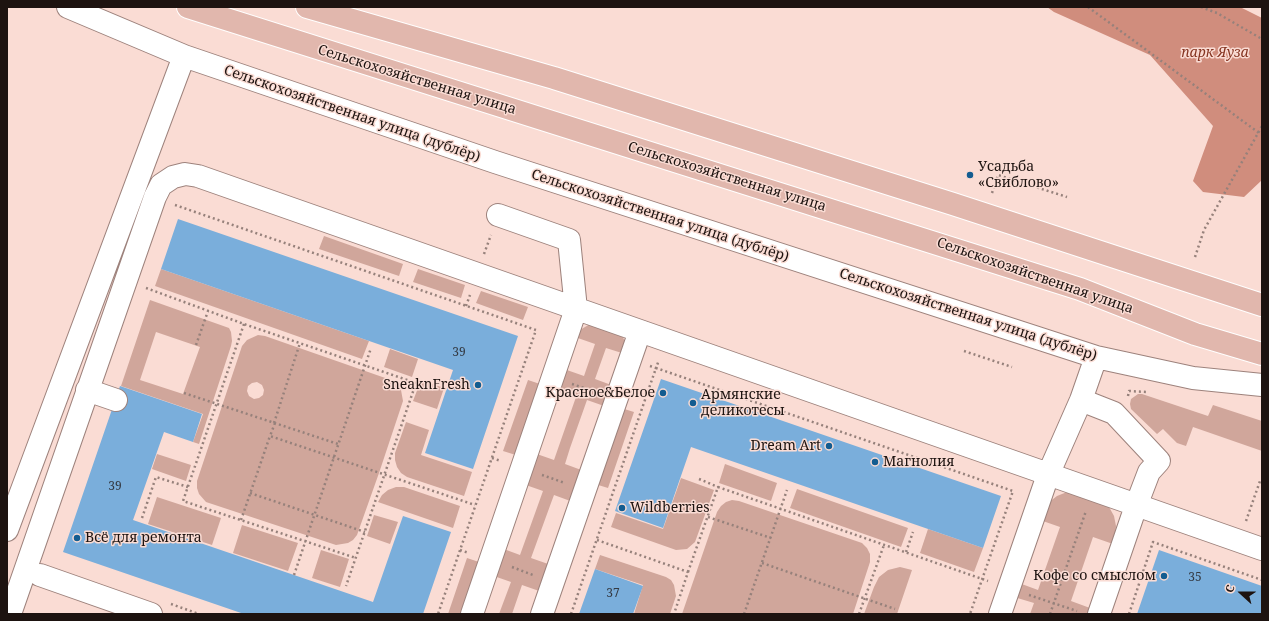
<!DOCTYPE html>
<meta charset="utf-8">
<style>
body{margin:0}
#map{position:relative;width:1269px;height:621px;overflow:hidden;background:#fadcd4;font-family:"Noto Serif",serif}
canvas{display:block}
.frame{position:absolute;inset:0;border:8px solid #1d1310;pointer-events:none}
.north{position:absolute;left:1221px;top:573px;width:40px;height:40px;-webkit-text-stroke:3px #fadcd4;paint-order:stroke;rotate:291deg;font-size:11px;font-weight:700;line-height:16px;text-align:center;color:#1d1310}
.north::after{content:'';display:block;margin:auto;width:14px;height:18px;background:#1d1310;clip-path:polygon(50% 0,100% 100%,50% 72%,0 100%)}
</style>
<div id="map">
<canvas width="1269" height="621"></canvas>
<div class="frame"></div>
<div class="north">С</div>
</div>
<script>
const ctx = document.querySelector('canvas').getContext('2d');
ctx.lineJoin = 'round';
function fill(path, color) {
  ctx.fillStyle = color;
  ctx.fill(path, 'evenodd');
}
function shape(rows) {
  const path = new Path2D();
  for (const r of rows) {
    path.moveTo(r[0], r[1]);
    for (let i = 2; i < r.length; i += 2) path.lineTo(r[i], r[i + 1]);
  }
  return path;
}
function trace(path, color, width, dash) {
  ctx.strokeStyle = color;
  ctx.lineWidth = width;
  ctx.lineCap = dash ? 'butt' : 'round';
  ctx.setLineDash(dash || []);
  ctx.stroke(path);
}
function drawText(font, color, halo, rows, align = 'center') {
  ctx.font = font + ' "Noto Serif",serif';
  ctx.lineWidth = 3;
  ctx.setLineDash([]);
  ctx.textBaseline = 'middle';
  ctx.strokeStyle = halo;
  ctx.fillStyle = color;
  for (const [text, x, y, turn = 0] of rows) {
    ctx.save();
    ctx.translate(x, y);
    ctx.rotate((+turn || 0) * Math.PI / 180);
    ctx.textAlign = isNaN(turn) ? turn : align;
    if (halo) ctx.strokeText(text, 0, 0);
    ctx.fillText(text, 0, 0);
    ctx.restore();
  }
}
fill(shape([
 [324,236,403,264,399,276,319,249],
 [161,269,369,341,362,359,155,286],
 [418,269,465,285,461,298,413,282],
 [481,291,528,307,523,320,476,303],
 [150,300,229,328,231,332,232,341,231,346,199,444,193,442,203,414,121,386],
 [156,332,200,347,183,394,140,380],
 [592,323,621,334,626,343,625,354,606,348,595,379,614,386,607,407,587,400,570,448,565,464,584,471,573,502,554,495,551,503,531,558,551,565,542,592,522,585,512,614,499,614,511,582,491,575,501,548,520,555,543,491,523,484,534,453,554,460,576,397,557,389,564,369,584,376,595,344,575,337,578,331],
 [258,335,265,336,391,380,397,385,401,390,403,401,379,473,357,535,353,540,348,543,336,545,206,502,199,494,197,488,197,481,242,346,247,340],
 [257,382,262,385,264,390,263,395,259,398,254,399,249,396,247,391,248,386,252,383],
 [390,349,418,359,412,377,384,367],
 [421,380,444,388,437,409,413,401],
 [528,380,543,385,519,456,503,451],
 [1138,394,1142,394,1208,416,1213,405,1262,421,1262,451,1193,427,1186,446,1177,443,1163,429,1157,434,1131,409,1130,404,1131,399],
 [621,408,634,412,608,488,595,484],
 [406,422,429,430,421,455,472,472,464,496,407,477,401,473,397,467,395,460,395,453],
 [157,454,191,465,186,481,152,469],
 [725,464,777,483,771,501,719,483],
 [681,478,714,490,695,542,687,549,676,550,611,527,616,513,663,529],
 [396,487,404,487,460,506,453,528,378,502,382,495,388,490],
 [797,489,908,528,901,547,790,508],
 [1067,492,1109,507,1114,516,1116,526,1115,537,1113,544,1093,537,1071,601,1090,608,1088,614,1030,614,1034,603,1014,597,1019,583,1038,590,1060,527,1040,520,1048,503,1057,496],
 [157,497,221,518,212,545,148,524],
 [732,500,739,501,862,543,867,548,870,554,870,562,853,614,682,614,717,512,721,506,726,502],
 [374,515,398,522,390,544,367,536],
 [242,525,298,543,288,571,233,553],
 [928,529,983,548,974,572,920,553],
 [321,550,349,559,340,587,312,578],
 [600,555,666,577,671,580,674,585,676,596,670,614,634,614,643,585,595,569],
 [467,558,482,563,465,614,448,614],
 [900,567,912,570,897,614,864,614,874,587,879,577,888,570]
]), '#d0a69b');
fill(shape([
 [1047,7,1240,7,1262,18,1262,180,1244,197,1203,192,1193,181,1213,126,1150,55,1054,12]
]), '#d08d7d');
fill(shape([
 [178,219,518,336,473,469,425,453,453,370,161,269],
 [661,379,1001,496,983,548,691,447,663,528,615,511],
 [120,386,202,414,193,442,164,432,133,520,373,602,403,516,451,532,423,614,244,614,63,552],
 [1159,550,1262,586,1262,614,1137,614],
 [595,569,643,586,633,614,579,614]
]), '#7aaedb');
const minor = shape([
 [68,7,184,56,495,162,1096,357,1193,378,1262,385],
 [87,390,116,400],
 [1081,400,1114,413,1159,461,1149,472,1136,506,1099,614],
 [7,530,184,56],
 [40,575,151,614],
 [10,614,155,197,161,185,173,177,185,174,198,176,640,331],
 [472,614,576,309,569,240,498,215],
 [542,614,640,331,1262,549],
 [1000,614,1048,475,1081,400,1096,357]
]);
const major = shape([
 [188,7,1080,289,1195,334,1262,354],
 [307,7,554,78,953,204,1262,305]
]);
trace(minor, '#9d827c', 24);
trace(major, '#fff', 24);
trace(shape([
 [1088,7,1259,133,1262,134],
 [1201,7,1217,13,1262,39],
 [992,193,998,175,1067,197],
 [175,205,536,330,438,614],
 [484,254,491,235],
 [1195,257,1204,230,1262,126],
 [146,288,244,324,416,383,346,586],
 [466,306,470,295],
 [244,324,183,501,356,558],
 [196,345,208,311],
 [964,351,1012,367],
 [650,366,656,368,659,360],
 [572,384,596,392],
 [184,393,338,444],
 [1128,396,1129,391,1147,392],
 [274,423,300,343],
 [275,423,270,436,475,505],
 [492,458,501,461],
 [542,475,565,483],
 [699,479,718,487],
 [250,493,365,532],
 [708,517,771,538],
 [142,518,156,477,188,487],
 [241,520,270,436],
 [1246,521,1260,481],
 [597,540,688,572,674,614],
 [460,550,469,553],
 [906,552,913,532],
 [762,563,895,609],
 [512,567,533,575],
 [688,572,718,487,988,581],
 [294,575,371,348],
 [1029,595,1077,611],
 [171,604,199,614],
 [571,614,656,368,1013,491,970,614],
 [744,614,787,490],
 [859,614,884,545],
 [1050,614,1086,511],
 [1129,614,1153,542,1262,580]
]), '#96817b', 2.5, [2, 3]);
trace(minor, '#fff', 22);
trace(major, '#e1b7ad', 22);
for (const [x, y, r, color] of [
 [970,175,4,"#135c90"],
 [478,385,4,"#135c90"],
 [663,393,4,"#135c90"],
 [693,403,4,"#135c90"],
 [829,446,4,"#135c90"],
 [875,462,4,"#135c90"],
 [622,508,4,"#135c90"],
 [77,538,4,"#135c90"],
 [1164,576,4,"#135c90"]
]) {
  const dot = new Path2D();
  dot.arc(x, y, r, 0, 2 * Math.PI);
  ctx.fillStyle = color;
  ctx.fill(dot);
  trace(dot, '#fadcd4', 1.5);
}
drawText('12px', '#343a43', null, [
 ["39",459,353],
 ["39",115,487],
 ["35",1195,578],
 ["37",613,594]
]);
drawText('italic 14px', '#863522', '#fadcd4', [
 ["парк Яуза",1215,53]
]);
drawText('14px', '#1d1310', '#fadcd4', [
 ["Сельскохозяйственная улица",417,80,17],
 ["Сельскохозяйственная улица (дублёр)",352,114,19],
 ["Сельскохозяйственная улица",727,177,17],
 ["Сельскохозяйственная улица (дублёр)",660,216,18],
 ["Сельскохозяйственная улица",1035,276,19],
 ["Сельскохозяйственная улица (дублёр)",968,315,18]
]);
drawText('14px', '#1d1310', '#fadcd4', [
 ["Усадьба",978,167],
 ["«Свиблово»",978,183],
 ["SneaknFresh",470,385,"right"],
 ["Красное&Белое",655,393,"right"],
 ["Армянские",701,395],
 ["деликотесы",701,411],
 ["Dream Art",821,446,"right"],
 ["Магнолия",883,462],
 ["Wildberries",630,508],
 ["Всё для ремонта",85,538],
 ["Кофе со смыслом",1156,576,"right"]
], 'left');
</script>
